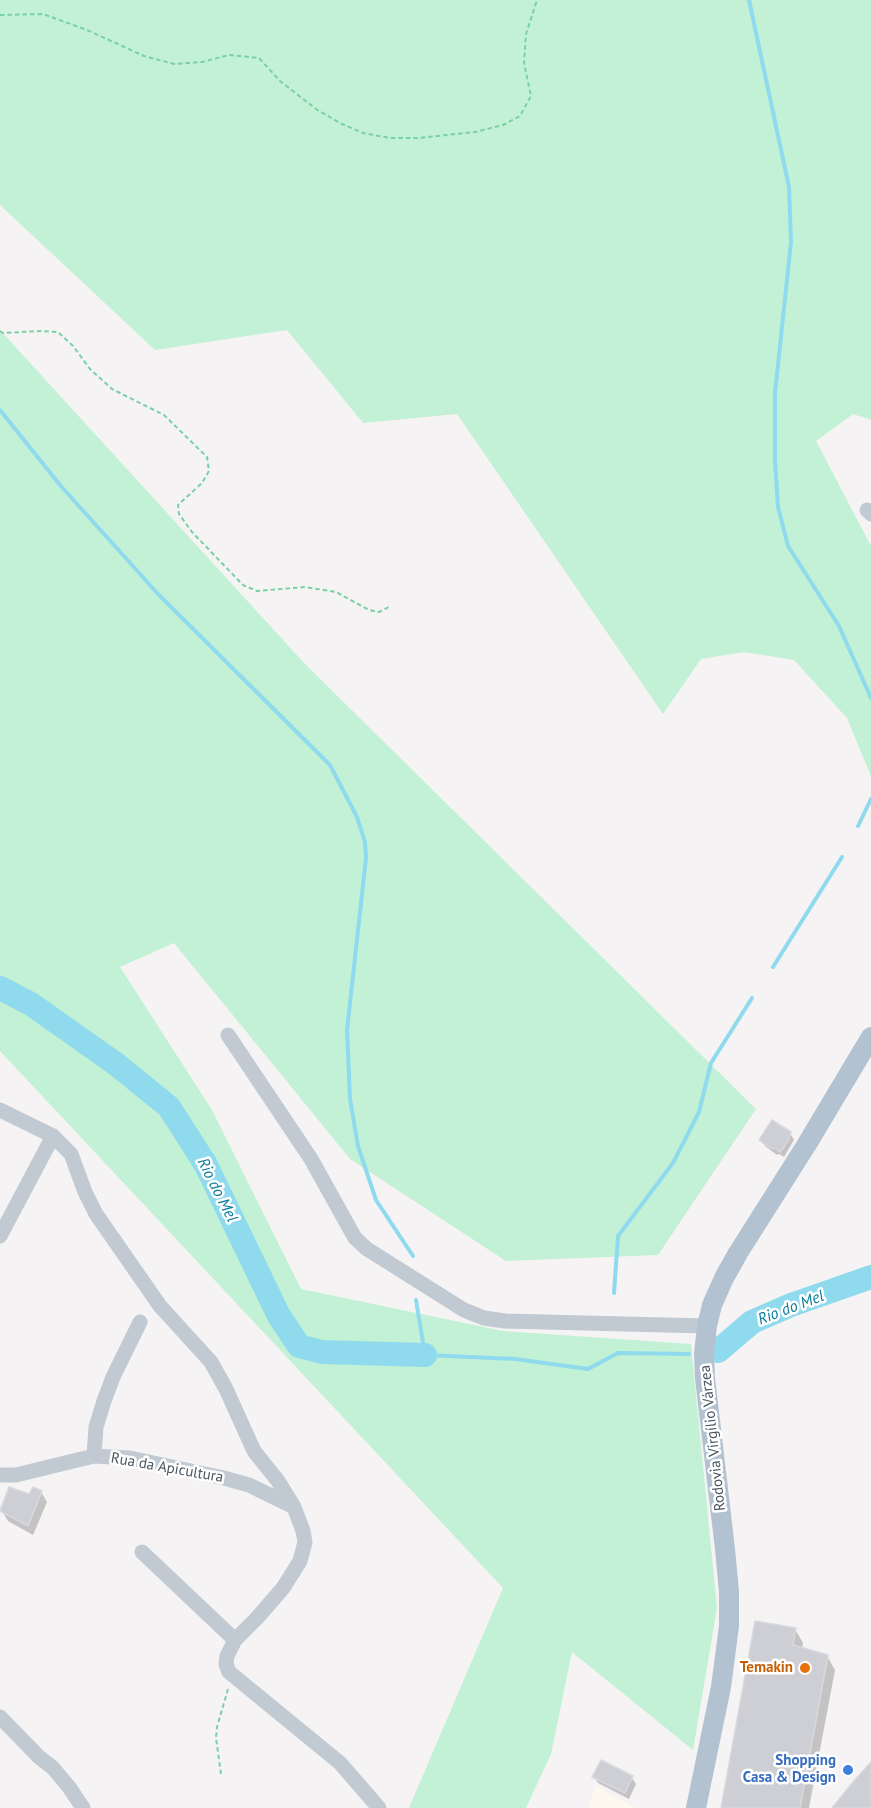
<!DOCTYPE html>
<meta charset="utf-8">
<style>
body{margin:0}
canvas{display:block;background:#f5f3f3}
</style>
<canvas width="871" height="1808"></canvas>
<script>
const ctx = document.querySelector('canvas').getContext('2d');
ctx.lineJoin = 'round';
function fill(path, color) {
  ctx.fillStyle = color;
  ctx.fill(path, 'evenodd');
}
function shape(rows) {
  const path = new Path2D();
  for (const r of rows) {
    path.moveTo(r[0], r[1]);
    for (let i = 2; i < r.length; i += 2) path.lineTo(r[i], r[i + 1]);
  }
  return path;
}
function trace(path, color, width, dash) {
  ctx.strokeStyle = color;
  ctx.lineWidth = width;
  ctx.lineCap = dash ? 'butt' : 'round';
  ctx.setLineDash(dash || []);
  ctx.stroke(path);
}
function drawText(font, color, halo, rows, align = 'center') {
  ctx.font = font + ' "PT Sans",sans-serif';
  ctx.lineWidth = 5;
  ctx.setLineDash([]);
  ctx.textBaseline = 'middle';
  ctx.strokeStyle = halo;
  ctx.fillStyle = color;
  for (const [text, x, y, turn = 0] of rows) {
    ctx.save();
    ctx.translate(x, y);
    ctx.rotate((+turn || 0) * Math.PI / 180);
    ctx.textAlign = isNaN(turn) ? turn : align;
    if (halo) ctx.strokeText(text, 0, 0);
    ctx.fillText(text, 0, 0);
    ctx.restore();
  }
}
fill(shape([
 [596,1786,635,1808,588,1808]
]), '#fdf9ef');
fill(shape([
 [0,0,871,0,871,420,853,414,816,441,871,546,871,776,847,718,794,660,744,652,701,659,663,714,457,414,363,423,287,330,155,350,0,205],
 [0,330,304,663,756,1109,658,1255,506,1261,350,1159,174,943,120,967,212,1110,301,1289,503,1331,691,1344,717,1608,693,1750,572,1652,551,1754,526,1808,409,1808,503,1588,0,1051]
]), '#c3f1d5');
fill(shape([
 [790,1133,794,1140,784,1157,779,1154,777,1155,765,1146,761,1140],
 [41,1492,47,1502,33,1535,8,1521,2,1511],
 [795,1629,803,1643,802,1649,827,1656,835,1670,809,1808,723,1808],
 [594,1777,632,1778,636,1784,629,1799,598,1783]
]), '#0003');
trace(shape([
 [749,0,789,187,791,242,775,393,775,461,778,507,788,546,839,626,871,698],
 [0,410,60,485,158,594,330,765,357,817,365,842,366,858,347,1030,350,1099,358,1146,376,1200,413,1256],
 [858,826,871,799],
 [773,967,842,857],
 [614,1293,618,1236,673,1163,699,1112,711,1063,752,998],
 [416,1300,425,1355,515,1359,588,1369,618,1353,689,1354]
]), '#90daee', 4);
trace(shape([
 [0,988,31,1004,116,1064,169,1107,206,1165,279,1316,299,1346,322,1352,425,1355],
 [718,1351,752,1322,791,1305,871,1277]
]), '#90daee', 24);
const building = shape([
 [772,1120,791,1132,787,1143,780,1152,775,1148,772,1149,759,1140,772,1120],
 [9,1487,29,1494,33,1487,42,1491,28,1526,0,1511,9,1487],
 [755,1621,796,1628,793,1645,828,1655,800,1808,721,1808,755,1621],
 [601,1760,633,1776,625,1793,592,1777,601,1760],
 [871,1762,871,1808,832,1808,853,1782,871,1762]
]);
fill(building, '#cdcfd5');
trace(building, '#d7d9de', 1.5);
trace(shape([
 [0,15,43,14,87,30,144,56,174,64,202,62,229,55,259,58,280,81,316,109,342,124,363,133,390,138,418,138,475,132,503,125,520,116,531,96,524,63,526,34,537,0],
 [0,331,3,333,41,331,58,332,73,346,90,369,112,389,164,415,207,457,209,471,202,483,178,505,179,514,192,532,243,585,257,591,305,587,336,592,369,610,379,612,389,607],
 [221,1774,216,1738,217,1727,228,1689]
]), '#7ad0a6', 2, [4.5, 3]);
trace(shape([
 [867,510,871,514],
 [228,1035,311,1159,355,1238,367,1249,464,1310,484,1318,505,1321,707,1326],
 [0,1110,53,1136,71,1154,85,1192,96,1214,160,1306,211,1362,226,1389,254,1451,278,1481,294,1507,303,1531,305,1542,300,1561,283,1588,257,1618,235,1640,227,1656,226,1664,229,1672,340,1763,379,1808],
 [0,1236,53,1136],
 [94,1456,96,1427,104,1401,113,1377,140,1322],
 [0,1475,16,1475,94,1456,130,1458,224,1478,249,1485,294,1507],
 [142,1552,235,1640],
 [0,1717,39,1757,53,1768,69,1787,83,1808]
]), '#c1cad2', 15);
trace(shape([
 [696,1808,721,1687,729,1626,729,1592,725,1549,705,1378,704,1354,707,1326,712,1305,724,1278,738,1253,807,1144,871,1037]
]), '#b3c2d1', 20);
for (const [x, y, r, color] of [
 [805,1668,6,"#e8710a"],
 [848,1770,6,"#3f7fe0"]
]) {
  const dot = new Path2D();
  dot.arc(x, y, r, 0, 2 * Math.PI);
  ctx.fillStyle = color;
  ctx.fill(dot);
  trace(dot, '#fff', 2);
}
drawText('15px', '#4a5661', '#fff', [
 ["Rodovia Virgílio Várzea",713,1438,-96],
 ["Rua da Apicultura",167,1468,10]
]);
drawText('bold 15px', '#c56008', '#fff', [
 ["Temakin",793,1668]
], 'right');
drawText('bold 15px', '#366cbe', '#fff', [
 ["Shopping",836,1761],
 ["Casa & Design",836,1778]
], 'right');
drawText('italic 16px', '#0c7c9b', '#fff', [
 ["Rio do Mel",217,1190,63],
 ["Rio do Mel",791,1308,-21]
]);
</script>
